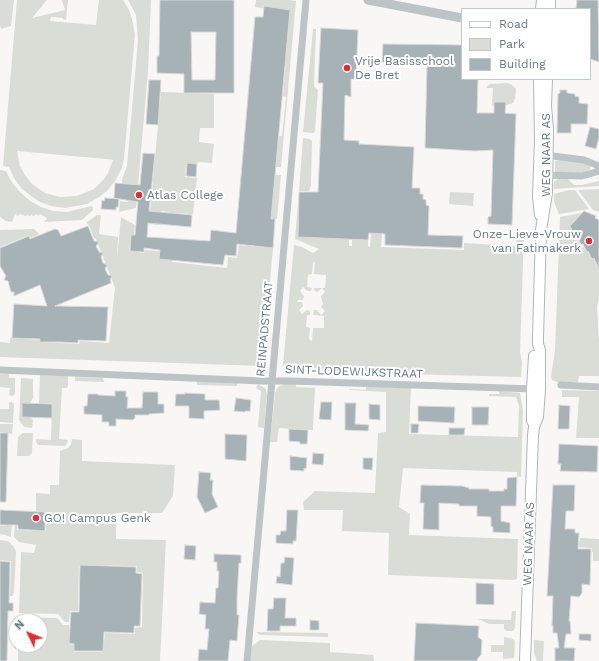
<!DOCTYPE html>
<style>
body{margin:0}
#map{position:relative;width:599px;height:661px;overflow:hidden;background:#f8f7f5;font-family:"Work Sans",sans-serif}
canvas{display:block}
.legend{position:absolute;left:461px;top:8px;width:130px;height:72px;box-sizing:border-box;background:#fff;border:1px solid #c1cacc;margin:0;padding:5px 7px;list-style:none;font-size:12px;color:#647a80}
.legend li{display:flex;align-items:center;gap:8px;height:20px}
.legend b{width:20px;border:1px solid #c1cacc}
.north{position:absolute;left:8px;top:613px;width:40px;height:40px;box-sizing:border-box;background:#fff;border:1px solid #c1cacc;border-radius:50%;rotate:313deg;font-size:11px;font-weight:700;line-height:16px;text-align:center;color:#647a80}
.north::after{content:'';display:block;margin:auto;width:14px;height:18px;background:#e02d2f;clip-path:polygon(50% 0,100% 100%,50% 72%,0 100%)}
</style>
<div id="map">
<canvas width="599" height="661"></canvas>
<ul class="legend">
<li><b style="height:5px;background:#fff"></b>Road</li>
<li><b style="height:11px;background:#d9ddd5"></b>Park</li>
<li><b style="height:11px;background:#a6b2b5"></b>Building</li>
</ul>
<div class="north">N</div>
</div>
<script>
const ctx = document.querySelector('canvas').getContext('2d');
ctx.lineJoin = 'round';
function fill(path, color) {
  ctx.fillStyle = color;
  ctx.fill(path, 'evenodd');
}
function shape(rows) {
  const path = new Path2D();
  for (const r of rows) {
    path.moveTo(r[0], r[1]);
    for (let i = 2; i < r.length; i += 2) path.lineTo(r[i], r[i + 1]);
  }
  return path;
}
function trace(path, color, width, dash) {
  ctx.strokeStyle = color;
  ctx.lineWidth = width;
  ctx.lineCap = dash ? 'butt' : 'round';
  ctx.setLineDash(dash || []);
  ctx.stroke(path);
}
function drawText(font, color, halo, rows, align = 'center') {
  ctx.font = font + ' "Work Sans",sans-serif';
  ctx.lineWidth = 4;
  ctx.setLineDash([]);
  ctx.textBaseline = 'middle';
  ctx.strokeStyle = halo;
  ctx.fillStyle = color;
  for (const [text, x, y, turn = 0] of rows) {
    ctx.save();
    ctx.translate(x, y);
    ctx.rotate((+turn || 0) * Math.PI / 180);
    ctx.textAlign = isNaN(turn) ? turn : align;
    if (halo) ctx.strokeText(text, 0, 0);
    ctx.fillText(text, 0, 0);
    ctx.restore();
  }
}
fill(shape([
 [0,0,14,0,11,26,1,29,0,26],
 [17,0,47,0,32,18,65,10,62,0,68,0,66,20,63,19,63,18,51,17,50,21,96,25,99,0,123,0,129,10,132,19,135,34,124,159,122,168,115,181,107,191,99,197,87,204,65,208,51,206,40,202,31,196,22,189,14,178,9,167,3,166],
 [17,151,106,159,113,160,108,173,104,179,94,189,77,196,60,197,45,193,32,184,25,175,20,166],
 [128,0,151,0,148,72,136,208,119,212,120,201,128,202,129,184,122,183,122,179,127,166,138,40,136,15],
 [256,0,288,0,296,1,281,167,276,167,279,136,282,136,286,97,283,96,290,10,275,9,275,7,263,6,263,8,255,7],
 [313,29,316,29,314,86,318,90,315,131,313,133,303,132],
 [508,83,512,85,516,89,515,99,513,103,506,105,506,102,494,102,493,106,492,105,493,88,486,88,487,86,490,84],
 [161,92,214,94,214,128,200,128,199,142,214,144,212,163,198,162,197,164,186,163,185,177,197,178,193,214,175,213,173,225,170,225,170,212,161,211,159,225,149,224],
 [303,138,310,139,312,141,311,185,309,191,299,191],
 [560,160,582,162,590,166,590,170,580,173,555,173,555,161],
 [0,170,6,171,11,181,19,191,30,201,41,207,53,211,67,212,91,206,93,207,93,210,82,220,44,222,47,218,40,214,39,216,36,214,34,216,31,215,30,216,27,215,26,216,19,214,18,216,15,214,12,222,6,221,0,217],
 [275,175,281,175,277,219,271,219],
 [558,179,568,179,574,185,581,185,599,181,599,186,554,189,554,182],
 [599,189,599,212,593,210,578,190],
 [569,190,575,190,589,209,559,214,554,202,554,194],
 [299,191,298,237,341,238,349,233,349,246,352,246,352,239,368,240,368,246,370,247,371,233,382,234,381,247,464,250,464,243,516,246,517,234,524,233,520,352,522,362,521,377,440,375,308,370,285,368,283,365,294,245,302,247,313,253,319,249,295,239],
 [315,261,314,274,326,275,325,288,314,288,314,290,317,292,322,288,325,292,321,296,323,304,321,307,325,311,321,315,317,310,314,310,313,315,324,316,324,328,313,328,312,341,309,339,310,328,306,327,307,315,310,315,310,311,307,310,302,314,299,310,303,306,302,302,297,302,298,300,303,300,304,296,300,291,303,287,307,291,311,291,312,288,307,287,308,275,312,274,313,263],
 [450,192,474,193,473,206,449,204],
 [582,213,570,226,575,238,577,238,587,252,588,252,592,259,594,259,597,266,599,266,599,298,597,307,599,340,599,383,599,376,579,376,578,382,557,382,552,380,551,376,555,351,560,217],
 [97,215,101,215,99,234,118,237,117,259,121,217,135,225,134,235,131,235,129,251,144,253,145,250,159,251,159,259,172,260,172,262,227,268,228,257,237,258,239,245,273,248,262,366,0,357,0,342,10,343,10,338,40,340,40,342,79,344,80,341,109,343,115,288,96,239,94,238,89,225,86,223],
 [34,229,39,234,31,238,29,235,0,247,0,230],
 [0,374,9,374,9,378,15,378,15,394,13,396,9,395,10,388,0,387],
 [40,375,68,376,68,386,67,388,62,388,59,439,68,440,67,443,65,446,38,445,36,442,36,439,51,440,52,403,39,403],
 [75,377,103,378,104,382,75,381],
 [21,378,33,379,33,398,30,403,22,404,22,417,30,417,33,420,32,428,24,427,19,420],
 [197,381,237,382,237,386,197,385],
 [258,384,266,389,267,395,264,428,258,427,261,391,256,388],
 [285,384,296,384,296,387,315,388,313,430,279,428,277,442,270,442,275,393,278,387],
 [366,386,411,388,409,434,518,437,519,406,516,397,489,396,489,394,499,394,499,391,520,393,523,411,521,477,517,476,517,472,403,468,399,507,410,514,409,535,518,539,517,579,513,580,388,575,389,533,342,531,343,510,304,510,303,502,315,491,375,493,378,433,386,432,386,392,349,390,349,389,366,390],
 [562,390,599,391,599,438,576,438,579,397,562,397],
 [9,402,12,402,14,404,13,423,0,422,0,409,9,409],
 [0,424,13,424,12,434,0,432],
 [23,433,33,433,32,453,29,456,17,456,18,437],
 [72,439,82,440,82,461,175,465,173,496,162,513,116,513,116,539,166,540,160,661,18,661,18,645,40,645,40,621,19,621,19,617,57,618,63,625,69,625,69,644,74,645,74,652,103,652,105,633,135,634,135,628,142,627,143,573,137,572,137,566,79,565,78,611,70,611,69,622,65,622,58,614,19,613,21,552,34,553,36,545,19,542,14,537,15,523,17,523,17,530,46,531,46,512,36,511,36,493,50,494,50,485,59,485,60,451,68,448,71,444],
 [7,522,12,522,11,537,5,535,0,534,0,526,6,526],
 [580,538,599,539,599,561,593,561,593,552,592,552,592,548,579,547],
 [0,540,8,541,13,546,16,551,14,592,13,596,10,596,11,561,0,560],
 [512,611,516,611,515,628,513,631,507,631,504,629,504,624,489,624,478,619,511,620],
 [256,632,328,633,328,637,260,635],
 [504,637,513,639,515,641,514,658,503,659,503,652,491,652,491,645,504,645],
 [260,640,330,643,330,652,373,655,374,661,250,661,252,646],
 [534,640,544,641,543,661,537,661,534,653]
]), '#d9ddd5');
const building = shape([
 [160,0,234,0,234,93,184,93,184,74,157,73,157,56,159,56,160,0],
 [191,32,216,32,215,80,192,80,191,32],
 [577,0,598,0,599,62,590,59,590,9,576,9,577,0],
 [264,6,290,10,271,219,275,219,273,248,237,244,236,256,225,255,223,265,159,259,160,250,144,248,144,252,130,251,131,235,135,235,138,202,114,198,115,183,140,185,143,153,155,154,149,211,192,215,191,227,148,223,147,237,210,241,211,230,236,233,255,17,263,17,264,6],
 [321,28,358,30,356,79,351,79,351,97,345,95,344,140,359,141,359,144,414,147,412,188,420,188,420,194,423,194,423,199,426,200,426,205,429,206,428,235,463,236,462,248,385,245,385,234,369,233,368,240,298,237,299,192,318,192,323,83,318,83,321,28],
 [383,44,462,45,462,79,478,79,477,113,494,113,494,102,506,102,505,113,516,114,512,225,488,224,488,217,491,216,493,150,475,151,425,148,427,64,382,62,383,44],
 [149,80,161,80,158,125,146,124,149,80],
 [560,90,567,90,567,93,575,94,575,96,579,97,579,103,588,104,587,124,571,124,571,133,557,133,558,94,560,93,560,90],
 [590,127,599,129,599,138,596,149,585,146,590,127],
 [187,163,197,164,196,177,186,176,187,163],
 [105,198,119,199,118,207,116,207,116,210,101,209,102,200,104,201,105,198],
 [584,211,596,216,595,218,599,220,599,269,594,258,592,259,588,251,587,252,583,244,581,245,578,237,576,238,570,226,584,211],
 [88,226,94,241,99,242,96,246,99,252,103,253,101,257,103,263,107,265,105,269,108,275,112,276,110,280,111,283,55,306,108,307,106,341,78,340,78,343,62,342,40,342,40,339,12,338,14,304,47,306,40,285,14,296,14,292,11,292,8,281,4,280,6,276,0,266,0,248,29,236,30,239,55,229,58,230,61,236,88,226],
 [115,391,126,391,126,397,128,397,127,408,142,408,143,392,158,392,158,404,164,404,164,413,149,414,149,415,135,415,135,418,133,420,116,419,116,426,109,426,109,422,102,422,102,415,84,414,84,406,87,406,88,394,98,394,98,395,115,396,115,391],
 [185,393,205,394,205,400,219,400,220,410,204,411,204,419,189,418,189,406,175,406,176,394,185,394,185,393],
 [236,398,251,400,250,411,245,411,245,412,234,411,236,398],
 [321,402,332,402,331,420,319,419,321,402],
 [22,403,52,404,52,418,22,417,22,403],
 [345,403,356,403,355,424,369,425,368,431,345,430,345,403],
 [369,404,380,405,380,420,369,419,369,404],
 [559,405,570,406,569,429,558,429,559,405],
 [418,406,455,407,454,423,418,421,418,406],
 [472,407,489,407,488,425,472,425,472,407],
 [411,424,419,424,418,433,411,433,411,424],
 [449,428,465,428,464,435,449,435,449,428],
 [289,429,308,430,307,444,300,444,300,442,289,441,289,429],
 [0,433,8,433,6,502,0,502,0,433],
 [225,434,247,435,246,461,225,459,225,434],
 [559,444,598,446,597,472,560,471,561,464,558,464,559,444],
 [313,453,324,454,323,465,312,464,313,453],
 [290,456,307,458,306,469,304,468,304,471,290,470,290,456],
 [363,458,373,458,372,470,363,469,363,458],
 [199,472,211,473,210,480,213,480,212,494,218,507,205,513,197,497,199,472],
 [517,477,516,506,501,506,501,521,510,523,510,533,493,532,493,527,491,526,491,517,477,516,477,506,459,506,459,504,439,503,439,530,423,529,424,503,420,503,421,485,462,486,469,488,469,489,489,489,489,491,504,491,504,489,507,489,507,478,517,477],
 [553,485,575,485,574,511,566,511,565,529,575,529,575,533,579,533,578,549,591,549,590,585,582,584,582,593,579,597,571,596,569,621,570,621,571,634,566,634,564,648,575,648,574,661,555,661,555,648,559,648,557,633,553,633,553,626,552,626,553,596,547,596,553,485],
 [0,510,45,512,45,531,18,529,18,525,0,525,0,510],
 [287,510,298,510,296,541,293,541,293,544,276,543,276,535,280,535,281,531,286,531,287,510],
 [185,545,196,546,195,560,184,559,185,545],
 [214,554,241,555,241,563,239,563,237,597,237,615,239,615,237,641,230,640,228,661,198,661,199,649,207,650,209,629,205,629,206,615,199,614,200,602,215,603,216,588,218,588,219,571,217,571,217,562,214,562,214,554],
 [285,557,294,558,292,585,276,583,277,576,280,577,281,563,284,563,285,557],
 [0,561,10,562,9,603,13,603,13,611,8,611,7,661,0,661,0,561],
 [80,565,136,567,136,573,142,574,140,626,134,626,134,633,104,632,103,651,74,651,74,644,69,643,71,612,79,612,80,565],
 [476,583,494,584,494,605,476,604,476,583],
 [274,598,286,598,285,618,296,618,296,626,280,626,280,631,267,631,268,609,273,609,274,598],
 [310,620,319,621,319,630,310,630,310,620],
 [416,623,479,626,478,637,482,640,481,655,478,658,477,661,414,661,416,623],
 [579,634,591,634,591,641,579,640,579,634]
]);
fill(building, '#a6b2b5');
trace(building, '#dad9d8', 1);
const secondary = shape([
 [550,0,550,9],
 [541,9,542,0],
 [539,79,540,140,538,197,540,215],
 [532,421,532,389,534,356],
 [525,661,533,435,534,427,538,417,540,389,540,350,538,344,538,337,541,230,547,193,548,129,546,106,547,79]
]);
trace(secondary, '#afb8bb', 12);
trace(shape([
 [543,158,553,156,584,160,599,166],
 [543,175,582,176,599,171],
 [0,370,262,381,291,381,535,389],
 [561,385,599,387],
 [247,661,306,0]
]), '#bdc4c6', 7);
trace(shape([
 [368,0,462,18]
]), '#bdc4c6', 9);
trace(secondary, '#fff', 10);
for (const [x, y, r, color] of [
 [347,68,4,"#e02d2f"],
 [139,195,4,"#e02d2f"],
 [589,241,4,"#e02d2f"],
 [36,518,4,"#e02d2f"]
]) {
  const dot = new Path2D();
  dot.arc(x, y, r, 0, 2 * Math.PI);
  ctx.fillStyle = color;
  ctx.fill(dot);
  trace(dot, '#fff', 1.5);
}
drawText('12px', '#647a80', '#fff', [
 ["Vrije Basisschool",355,61],
 ["De Bret",355,75],
 ["Atlas College",147,195],
 ["Onze-Lieve-Vrouw",581,234,"right"],
 ["van Fatimakerk",581,248,"right"],
 ["GO! Campus Genk",44,518]
], 'left');
drawText('12px', '#647a80', '#fff', [
 ["WEG NAAR AS",546,155,-90],
 ["REINPADSTRAAT",265,329,-85],
 ["SINT-LODEWIJKSTRAAT",354,372,2],
 ["WEG NAAR AS",529,544,-88]
]);
</script>
